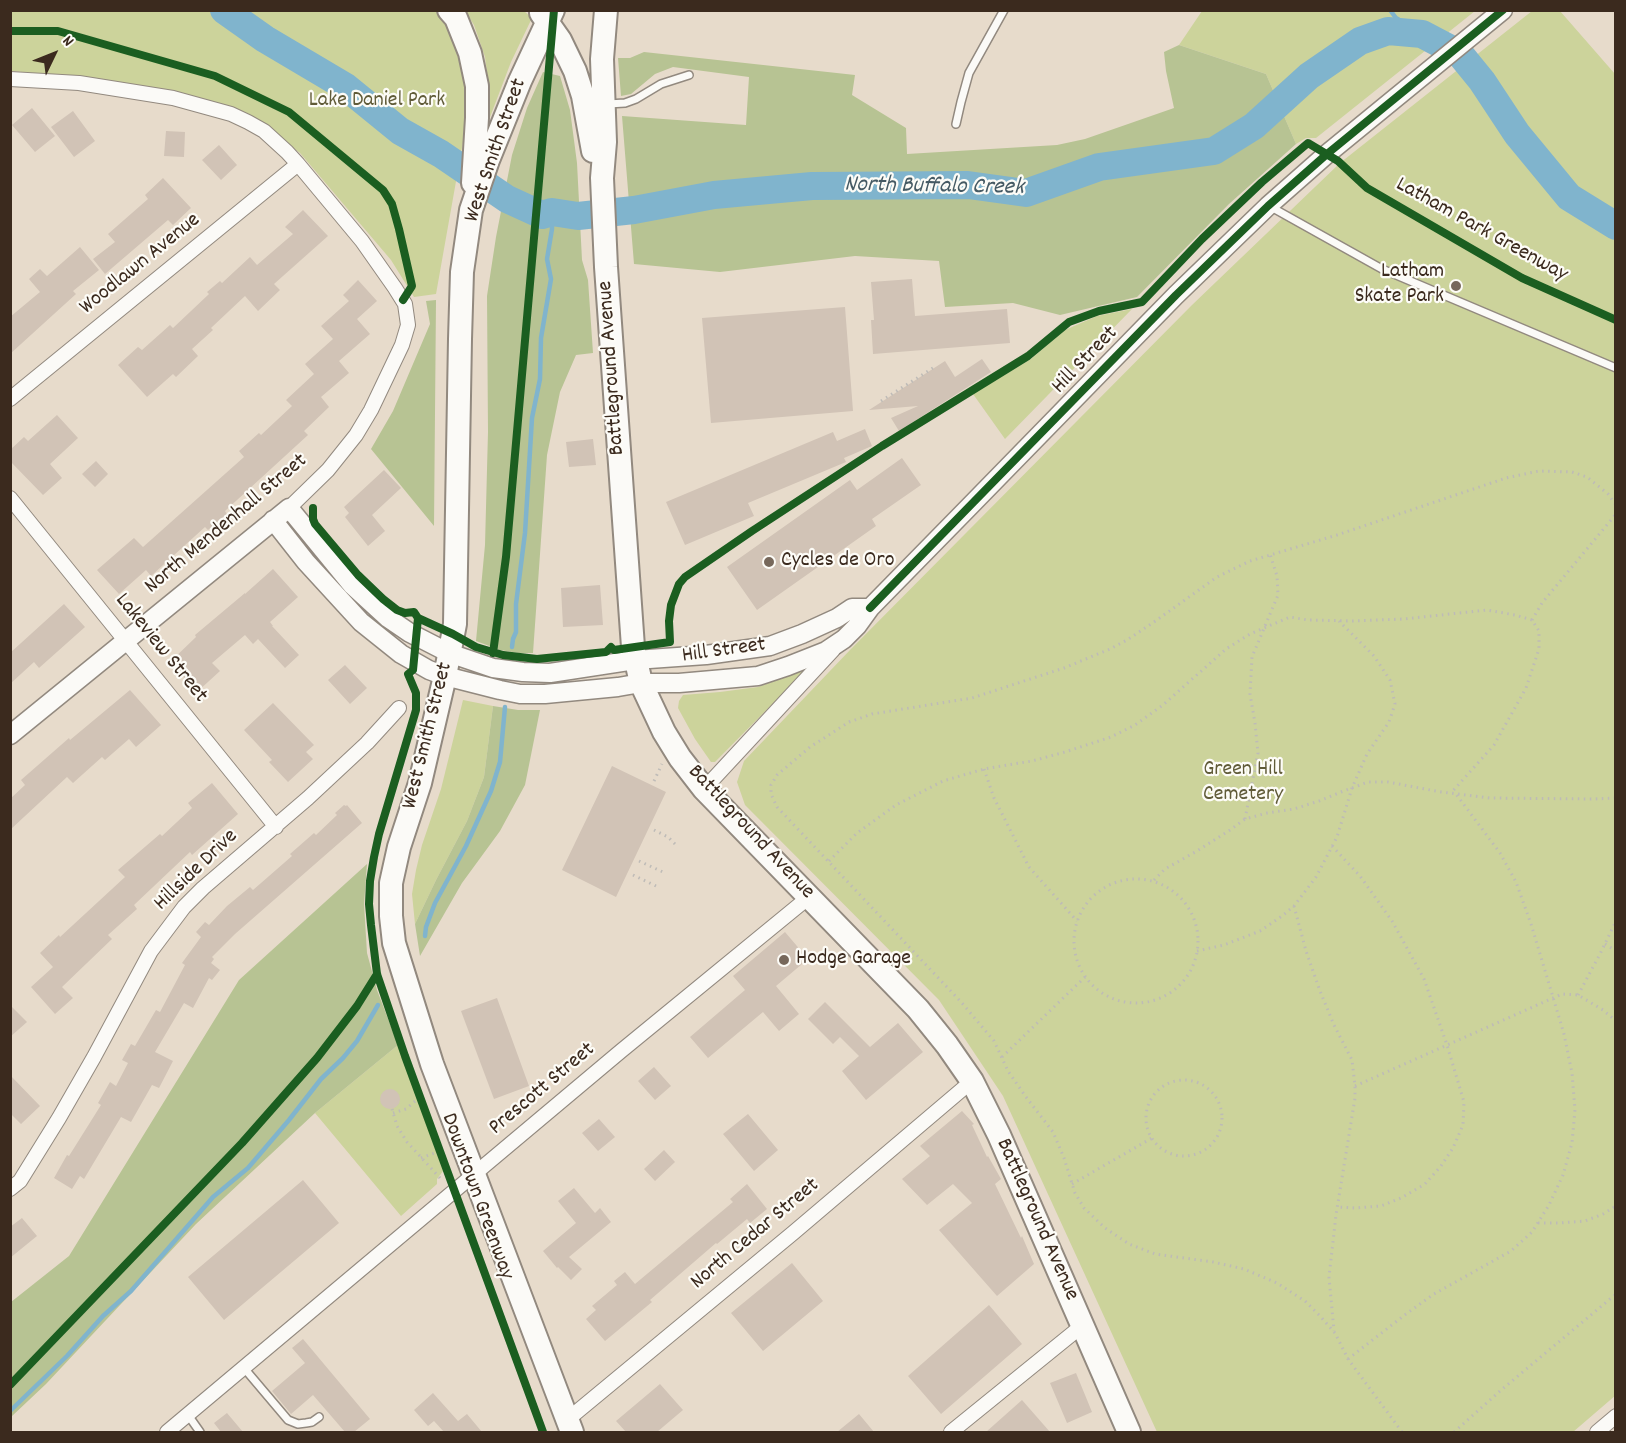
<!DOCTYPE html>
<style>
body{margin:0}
#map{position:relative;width:1626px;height:1443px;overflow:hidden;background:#e7dbcb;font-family:Dekko,sans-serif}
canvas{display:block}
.frame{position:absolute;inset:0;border:12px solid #3b2a1e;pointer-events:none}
.north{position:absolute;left:24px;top:24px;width:60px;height:60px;-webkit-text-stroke:4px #fdfcf7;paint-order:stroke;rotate:47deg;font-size:16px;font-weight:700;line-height:24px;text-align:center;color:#3b2a1e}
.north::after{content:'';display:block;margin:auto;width:21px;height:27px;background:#3b2a1e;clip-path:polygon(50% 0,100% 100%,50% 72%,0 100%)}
</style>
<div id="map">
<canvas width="1626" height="1443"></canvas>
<div class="frame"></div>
<div class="north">N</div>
</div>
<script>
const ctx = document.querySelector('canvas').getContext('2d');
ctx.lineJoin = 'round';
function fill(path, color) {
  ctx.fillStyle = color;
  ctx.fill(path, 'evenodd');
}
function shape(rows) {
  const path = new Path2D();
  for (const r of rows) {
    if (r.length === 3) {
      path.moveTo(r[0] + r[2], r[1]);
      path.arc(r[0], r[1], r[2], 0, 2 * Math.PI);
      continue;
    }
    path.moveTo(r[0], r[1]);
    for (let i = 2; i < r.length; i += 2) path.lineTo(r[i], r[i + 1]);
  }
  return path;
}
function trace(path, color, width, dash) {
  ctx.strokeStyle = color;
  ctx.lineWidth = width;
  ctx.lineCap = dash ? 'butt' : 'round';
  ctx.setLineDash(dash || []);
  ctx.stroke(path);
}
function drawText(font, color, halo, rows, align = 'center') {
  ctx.font = font + ' Dekko,sans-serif';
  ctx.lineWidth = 4.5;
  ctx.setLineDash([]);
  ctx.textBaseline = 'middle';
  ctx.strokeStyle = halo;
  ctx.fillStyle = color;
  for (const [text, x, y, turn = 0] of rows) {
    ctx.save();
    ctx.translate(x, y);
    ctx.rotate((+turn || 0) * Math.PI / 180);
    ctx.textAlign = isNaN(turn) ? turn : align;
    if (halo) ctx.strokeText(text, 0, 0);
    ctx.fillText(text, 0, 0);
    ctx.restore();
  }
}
fill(shape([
 [10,11,436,11,448,22,471,97,436,294,414,297,391,260,300,153,272,132,233,111,103,79,11,71],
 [465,11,524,11,532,18,511,62,487,125,490,96,485,57,474,25],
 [1202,11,1475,11,1316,138,1306,138,1296,144,1266,74,1179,45],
 [1532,11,1560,11,1615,74,1616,1395,1573,1432,1157,1432,1003,1096,939,1000,745,805,737,782,744,761,850,650,1192,305,1340,163],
 [1132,309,1005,439,973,394,1031,359,1065,330,1097,316],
 [807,669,715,762,711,762,695,739,678,708,679,701,683,695,720,692,758,687],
 [463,700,493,706,484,777,467,821,436,880,415,924,412,894,416,870,422,845,441,789],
 [398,1045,443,1171,437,1179,437,1184,401,1216,315,1113]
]), '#ccd39b');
fill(shape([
 [1179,45,1266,74,1296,144,1229,204,1137,297,1060,315,1013,303,945,307,939,261,855,256,720,272,634,264,622,116,746,125,749,77,673,67,655,74,631,94,621,96,618,58,630,58,644,52,855,75,852,95,906,128,907,154,1057,145,1085,139,1174,108,1166,71,1164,52],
 [543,72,560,76,570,110,577,163,582,260,588,280,593,353,576,355,560,392,547,455,533,653,519,653,500,650,476,641,485,545,488,432,487,296,496,237,512,155,527,108],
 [436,300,434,526,371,449,393,411,430,324,426,301],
 [493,706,518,710,540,710,525,785,500,831,462,883,420,956,415,924,436,880,467,821,484,777],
 [367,864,364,904,367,953,377,990,398,1045,315,1113,196,1224,46,1384,11,1417,11,1302,69,1256,239,980]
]), '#b7c393');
trace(shape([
 [1390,10,1396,18,1422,34],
 [512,647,513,639,516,632,516,604,525,533,532,418,540,379,541,338,551,279,547,259,552,229,552,212],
 [425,936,426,927,435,903,466,846,491,791,500,762,505,707],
 [10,1411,67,1356,103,1316,131,1291,213,1197,248,1168,289,1120,321,1079,343,1058,357,1041,378,1005]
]), '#80b4cd', 4.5);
trace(shape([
 [224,10,265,39,346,87,400,131,441,154,507,199,542,215,552,212,578,216,634,210,714,195,812,186,968,185,1026,193,1099,167,1214,151,1254,126,1309,76,1360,41,1388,31,1422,34,1460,54,1482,81,1517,134,1569,197,1616,226]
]), '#80b4cd', 28);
fill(shape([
 [32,108,55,136,35,152,12,125],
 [73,111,95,141,74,157,51,127],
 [166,131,185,132,184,157,164,156],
 [219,145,237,165,221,180,202,160],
 [163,178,191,208,173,225,168,220,105,274,93,259,115,242,108,234,148,199,145,195],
 [303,210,328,236,274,284,280,290,258,311,245,296,211,328,213,330,192,349,198,356,176,377,173,374,147,397,118,365,138,347,142,350,170,325,173,328,209,294,207,292,220,281,222,283,250,257,257,265,293,234,285,227],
 [80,247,99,270,73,291,76,294,10,354,10,317,40,292,29,279,40,269,47,276],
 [912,279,915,316,1007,309,1010,343,873,354,871,320,874,320,871,282],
 [358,280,377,301,357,319,370,334,339,361,349,373,321,397,329,407,304,431,308,435,225,511,227,514,208,530,205,527,151,576,146,570,119,594,97,570,134,538,143,547,152,539,244,457,239,451,259,433,261,435,292,406,286,400,314,374,305,364,333,339,321,326,349,301,343,295],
 [845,307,853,411,711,423,702,318],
 [982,359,991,372,899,431,891,418,918,406,869,410,945,361,955,377],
 [57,415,78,438,50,464,62,478,43,495,10,461,10,450,24,437,28,441],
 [865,429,872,446,844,458,846,462,748,503,754,516,685,545,666,502,833,432,837,441],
 [593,439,596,465,569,467,566,442],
 [902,458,921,485,872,519,876,526,757,610,727,567,850,480,857,490],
 [96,461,108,474,95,487,82,474],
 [384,470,401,488,372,515,385,531,368,546,345,517,349,513,344,507],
 [273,569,298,597,270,622,273,626,272,626,299,655,285,668,258,639,253,644,245,635,212,663,220,671,197,692,170,662,196,637,195,635,245,593,245,594],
 [600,585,603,625,563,627,561,588],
 [64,604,85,627,39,668,34,662,10,684,10,653],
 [345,665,367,688,350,704,328,680],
 [130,690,161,725,136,747,129,739,105,760,102,757,73,783,67,777,10,830,10,799,25,785,21,780,69,738,70,740],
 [273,703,314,745,306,752,313,759,288,782,269,762,272,760,244,730],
 [612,766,666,792,616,897,562,870],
 [212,783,238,814,192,855,190,852,134,905,137,909,108,935,112,939,62,987,73,998,55,1014,31,987,53,967,40,953,59,935,60,937,125,877,118,870,160,834,162,836,192,808,188,803],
 [344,805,346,806,347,805,362,823,235,934,212,957,214,959,211,963,220,970,212,980,209,978,193,1008,184,1003,155,1052,173,1061,159,1088,152,1085,131,1122,121,1117,84,1179,80,1176,72,1189,54,1178,67,1155,69,1156,101,1105,98,1103,110,1082,116,1086,128,1063,122,1060,131,1044,135,1046,156,1010,160,1012,185,965,182,963,201,937,196,932,205,922,209,925,227,906,250,887,253,890,292,856,290,854,314,833,316,835,337,815,335,813],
 [785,932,808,959,776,986,799,1014,779,1031,763,1012,708,1058,690,1037,745,990,733,976],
 [497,998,529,1086,494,1099,461,1011],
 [825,1002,870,1047,898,1023,923,1052,866,1100,842,1071,859,1056,840,1037,833,1044,808,1019],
 [10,1005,27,1022,10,1037],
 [654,1067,671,1086,655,1100,638,1081],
 [10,1075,40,1106,21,1124,10,1113],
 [390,1099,10],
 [962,1111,974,1124,972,1125,987,1157,988,1156,1001,1179,995,1184,1021,1238,1022,1236,1034,1264,997,1296,939,1230,972,1203,953,1184,927,1205,902,1179,930,1156,920,1146],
 [748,1114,778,1150,754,1171,723,1134],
 [599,1119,615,1137,598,1151,582,1133],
 [664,1150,675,1162,655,1181,644,1169],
 [303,1180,339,1223,224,1320,188,1277],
 [747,1184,767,1209,750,1223,747,1219,717,1244,716,1243,650,1300,652,1302,605,1341,586,1319,596,1310,592,1306,617,1285,614,1281,625,1272,635,1284,733,1202,730,1199],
 [574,1188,595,1213,600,1208,611,1222,569,1257,582,1269,571,1280,558,1267,557,1268,543,1251,576,1223,558,1201],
 [22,1218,37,1236,10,1258,10,1227],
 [792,1263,823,1301,763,1351,731,1313],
 [989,1305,1022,1344,941,1414,908,1376],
 [303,1339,370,1419,354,1432,345,1432,313,1395,291,1414,272,1391,305,1363,292,1348],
 [1076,1373,1092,1412,1067,1423,1050,1383],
 [660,1384,683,1410,657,1432,626,1432,616,1421],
 [433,1393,458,1421,467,1414,482,1432,444,1432,434,1421,428,1426,414,1410],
 [1022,1400,1050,1432,986,1432],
 [227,1413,243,1432,221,1432,214,1423],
 [859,1414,874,1432,837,1432]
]), '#d1c3b6');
const service = shape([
 [608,104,625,103,636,99,661,84,689,75],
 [956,124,961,102,969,73,1004,10],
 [1271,207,1382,269,1616,368],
 [244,1368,288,1420,298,1424,306,1423,312,1422,319,1417],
 [188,1415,200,1432]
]);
const minor = shape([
 [10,79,79,83,173,98,231,114,248,122,264,131,287,152,298,164,362,241,395,288,405,304,408,325,402,345,371,410,356,435,328,470,289,508],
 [10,399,298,164],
 [10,498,276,827],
 [704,789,833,650],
 [10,1189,20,1181,59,1118,94,1057,151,951,184,907,203,888,308,798,367,743,399,708],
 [567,1420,793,1233,972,1081],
 [167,1432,621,1051,809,897],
 [951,1432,1083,1325],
 [1597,1432,1616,1416]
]);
const tertiary = shape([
 [273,520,306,562,361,622,401,654,429,670,445,676,500,690,520,694,545,694,618,687,641,683,679,683,758,676,788,666,826,651,844,639,857,626,870,608,970,506,1176,295,1268,206,1327,154,1503,10],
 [10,735,289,508,352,585,388,618,410,633,449,653,493,668,523,672,550,673,635,660,706,655,770,646,802,634,837,618,852,608,870,608]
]);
const primary = shape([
 [449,10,456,18,470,53,477,86,477,118,473,183],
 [553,10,520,81,488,160,471,210,462,272,460,339,455,624,445,676,420,783,399,847,391,883,391,916,394,943,432,1064,572,1432],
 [606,10,602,59,605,142,602,178,606,267,633,647,641,683,664,732,680,758,704,789,918,1009,947,1045,972,1081,999,1135,1129,1432],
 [541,13,560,40,575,71,583,96,593,151]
]);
trace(service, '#92897f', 10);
trace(minor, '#92897f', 16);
trace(tertiary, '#92897f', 21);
trace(primary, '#92897f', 26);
trace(shape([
 [881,401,936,366],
 [1532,620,1542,603,1616,514],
 [984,769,994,798,1029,867,1077,921],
 [654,781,662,764],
 [1245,819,1258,753,1255,723,1250,694,1252,657,1278,595,1277,576,1270,554],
 [654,830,668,837,676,845],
 [1332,846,1360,876,1392,921,1424,979,1447,1045,1464,1102,1463,1125,1453,1148,1441,1166,1425,1184,1401,1198,1381,1206,1355,1208,1337,1207],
 [639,861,663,872],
 [829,861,857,833,896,805,943,781,984,769,1032,761,1065,752,1111,737,1135,725,1163,705,1226,649,1250,634,1290,617,1308,620,1353,621,1404,619,1487,610,1515,615,1532,620,1539,631,1539,649,1526,688,1494,745,1451,793],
 [633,875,656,886],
 [1136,941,62],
 [1154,880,1165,869,1197,851,1230,830,1245,819,1267,813,1294,809,1319,801,1341,792,1368,782,1388,782,1441,792,1490,798,1594,799,1616,798],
 [1294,906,1306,951,1320,991,1334,1025,1352,1060,1355,1086,1355,1098,1336,1215,1329,1277,1334,1331],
 [1605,944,1616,951],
 [1197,951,1224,945,1260,931,1282,916,1294,906,1316,877,1337,837,1352,788,1367,754,1389,722,1395,704,1390,680,1374,656,1339,621],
 [1578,995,1600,954,1616,921],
 [1002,1057,1085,977],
 [1184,1118,38],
 [1355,1086,1562,994,1578,995,1603,1010,1616,1021],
 [392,1109,397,1126,407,1142,440,1178],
 [393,1113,406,1109,420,1097],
 [421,1158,440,1151],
 [1072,1184,1152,1138],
 [1538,1223,1560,1223,1585,1221,1603,1214,1616,1206],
 [1348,1359,1406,1314,1434,1294,1511,1251,1532,1232,1549,1205,1563,1175,1572,1143,1575,1110,1572,1073,1564,1034,1531,924,1516,882,1500,853,1456,794],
 [1402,1432,1348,1359,1335,1333,1320,1316,1305,1301,1277,1283,1244,1269,1213,1262,1155,1254,1129,1244,1105,1228,1084,1208,1075,1193,1064,1158,1053,1132,1026,1097,1008,1071,994,1041,962,1003,777,807,771,794,771,785,777,775,810,747,849,722,872,714,972,698,1064,668,1110,649,1127,640,1154,622,1217,577,1250,561,1337,535,1506,478,1539,471,1572,472,1587,477,1608,494,1616,505],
 [1454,1432,1500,1391,1616,1294]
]), '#bebbb7', 3, [1.5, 4.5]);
trace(service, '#fbfaf7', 7);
trace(minor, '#fbfaf7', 14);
trace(tertiary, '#fbfaf7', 18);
trace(primary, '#fbfaf7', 22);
trace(shape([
 [10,31,58,31,215,76,289,112,383,190,392,204,399,229,412,286,403,300],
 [313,508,313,519,315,524,358,575,383,599,397,610,405,613,414,612,418,618,453,634,476,647,503,655,537,659,606,652,611,647,614,650,670,642,669,621,671,605,679,584,685,577,752,531,882,446,1028,356,1069,322,1099,311,1142,302,1202,239,1262,182,1308,143,1338,161,1367,188,1522,278,1616,320],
 [870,608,1176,295,1268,206,1327,154,1503,10],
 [418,618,413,670,408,674,416,693,416,710,379,834,374,857,370,881,369,904,371,925,377,974,405,1056,543,1432],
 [493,653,506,557,554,10],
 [10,1385,242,1143,317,1058,357,1006,377,974]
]), '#1b5e20', 8);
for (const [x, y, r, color] of [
 [1456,286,6,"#77685b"],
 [769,562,6,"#77685b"],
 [784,960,6,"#77685b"]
]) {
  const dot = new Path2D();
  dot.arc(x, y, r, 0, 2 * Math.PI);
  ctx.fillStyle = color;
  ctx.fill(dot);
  trace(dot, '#fdfcf7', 2);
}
drawText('22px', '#605b38', '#fdfcf7', [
 ["Lake Daniel Park",377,102],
 ["Green Hill",1243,771],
 ["Cemetery",1243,796]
]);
drawText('22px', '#3b2a1e', '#fdfcf7', [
 ["West Smith Street",497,151,-71],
 ["Latham Park Greenway",1481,231,29],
 ["Woodlawn Avenue",141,265,-39],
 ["Hill Street",1086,361,-46],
 ["Battleground Avenue",613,368,-94],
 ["North Mendenhall Street",227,525,-40],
 ["Lakeview Street",160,649,51],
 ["Hill Street",724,652,-8],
 ["West Smith Street",429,736,-76],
 ["Battleground Avenue",750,833,47],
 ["Hillside Drive",197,871,-44],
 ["Prescott Street",543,1090,-40],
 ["Downtown Greenway",476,1197,70],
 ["Battleground Avenue",1036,1220,66],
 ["North Cedar Street",756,1235,-40]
]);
drawText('22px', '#3b2a1e', '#fdfcf7', [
 ["Latham",1444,273,"right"],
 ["Skate Park",1444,298,"right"],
 ["Cycles de Oro",781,562],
 ["Hodge Garage",796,960]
], 'left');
drawText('italic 24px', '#455a64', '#fdfcf7', [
 ["North Buffalo Creek",934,188,1]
]);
</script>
